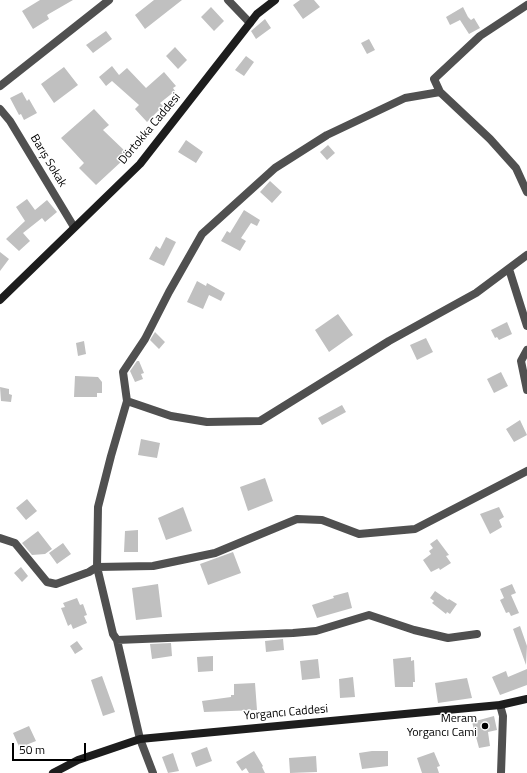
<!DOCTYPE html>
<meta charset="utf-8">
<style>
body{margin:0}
#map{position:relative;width:527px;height:773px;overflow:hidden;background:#fff;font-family:"Titillium Web",sans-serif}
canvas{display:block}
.scale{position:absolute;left:12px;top:743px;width:74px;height:18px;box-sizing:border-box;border:2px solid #000;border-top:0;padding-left:5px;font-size:12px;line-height:14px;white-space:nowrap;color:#000;-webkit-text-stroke:3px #fff;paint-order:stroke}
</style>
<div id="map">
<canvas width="527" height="773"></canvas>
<div class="scale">50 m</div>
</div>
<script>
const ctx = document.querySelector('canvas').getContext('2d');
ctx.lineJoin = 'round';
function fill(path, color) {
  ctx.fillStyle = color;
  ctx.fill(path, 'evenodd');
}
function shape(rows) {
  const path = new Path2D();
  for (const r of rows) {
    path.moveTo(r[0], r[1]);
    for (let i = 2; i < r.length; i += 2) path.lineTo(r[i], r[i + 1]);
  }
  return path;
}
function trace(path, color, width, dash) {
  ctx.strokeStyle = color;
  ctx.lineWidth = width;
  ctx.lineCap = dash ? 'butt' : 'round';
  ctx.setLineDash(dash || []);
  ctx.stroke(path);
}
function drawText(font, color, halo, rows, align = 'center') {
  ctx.font = font + ' "Titillium Web",sans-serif';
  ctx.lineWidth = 3;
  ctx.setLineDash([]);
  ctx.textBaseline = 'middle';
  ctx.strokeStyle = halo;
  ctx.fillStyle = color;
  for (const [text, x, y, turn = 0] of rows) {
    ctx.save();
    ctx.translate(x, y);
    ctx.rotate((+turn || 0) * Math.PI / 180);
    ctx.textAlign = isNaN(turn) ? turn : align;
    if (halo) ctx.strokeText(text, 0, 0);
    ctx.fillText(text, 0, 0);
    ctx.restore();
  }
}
fill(shape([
 [40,0,73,0,47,15,49,19,33,29,22,11],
 [154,0,182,0,145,29,135,15],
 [300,0,314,0,320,7,303,19,293,5],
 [211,7,224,21,214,31,201,17],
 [463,7,468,17,471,20,474,18,480,28,469,34,460,20,450,25,446,17],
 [265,19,271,28,256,39,251,31],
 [106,31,112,39,93,53,86,45],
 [369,39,375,50,367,54,361,43],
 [175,47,187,60,178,69,166,56],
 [246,56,254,62,244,76,235,70],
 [112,66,119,75,127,68,146,88,164,72,176,86,173,88,175,91,160,103,163,106,147,122,135,109,139,105,112,81,106,86,99,77],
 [64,67,78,85,54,103,41,84],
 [22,92,27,101,29,99,37,113,24,120,21,114,19,115,10,98],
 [94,109,109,125,103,130,127,153,121,159,123,160,96,185,79,168,84,163,61,138],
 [186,140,203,152,196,163,178,152],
 [328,145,335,153,327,160,320,152],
 [270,181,282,192,272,203,260,192],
 [27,199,35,210,47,200,57,212,45,222,42,218,23,233,30,241,19,251,6,239,25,221,16,207],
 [244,210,260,220,257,226,251,223,241,238,246,241,240,251,221,241,227,231,230,233],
 [166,237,176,242,164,266,149,259,156,246,160,249],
 [0,252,9,259,0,271],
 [197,281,206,286,207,283,225,293,221,301,209,295,203,309,187,302],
 [338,314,353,335,329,352,315,330],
 [507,322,512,334,499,340,497,337,495,338,491,330],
 [155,332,165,342,159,349,150,340],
 [426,338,433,352,417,360,410,345],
 [84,341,86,354,78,356,76,343],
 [137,361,139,361,144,373,141,374,143,379,135,382,130,371],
 [501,372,508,386,494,393,487,379],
 [75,376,98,377,102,382,102,393,97,393,97,397,74,397],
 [0,387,9,389,9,394,12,395,11,402,1,401],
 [342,405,346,412,322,425,318,418],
 [520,420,527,435,514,442,506,429],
 [141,439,160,443,157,458,138,455],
 [265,478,273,501,248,511,240,487],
 [27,499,37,511,26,520,16,508],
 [183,507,192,531,166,540,158,518],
 [499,507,504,517,499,520,502,527,490,534,480,514],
 [138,530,138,552,124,552,125,531],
 [38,531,52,549,45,554,32,555,22,543],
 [437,539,449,555,446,556,451,563,440,570,439,568,431,572,423,560,431,554,429,551,433,548,430,544],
 [63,543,71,554,57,564,49,553],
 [233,552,241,573,208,585,200,564],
 [21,567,28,576,22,582,14,573],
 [158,584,162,617,136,620,132,588],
 [512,584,516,593,511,595,519,613,511,616,509,612,506,613,500,600,504,598,500,589],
 [435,591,448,600,449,599,457,604,450,614,447,612,446,614,432,603,434,601,430,598],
 [348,592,352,608,317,618,312,605,334,598,333,596],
 [77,598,80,605,83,604,87,615,84,616,87,623,73,629,71,624,68,626,61,608,65,607,63,603],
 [520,626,527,646,526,665,513,629],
 [283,639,284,650,266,652,265,641],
 [77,641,83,649,75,654,70,646],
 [171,643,172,656,152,659,150,644],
 [213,656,213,671,198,672,197,657],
 [411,657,411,661,414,660,415,682,413,682,413,687,395,687,393,659],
 [318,659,320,678,302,680,300,661],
 [527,669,527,685,500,695,492,677,506,671,508,677],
 [102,676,115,712,103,716,91,680],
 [353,677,355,697,340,698,339,679],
 [467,678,472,698,438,703,435,683],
 [255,683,257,710,204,712,202,701,231,697,231,695,234,695,234,684],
 [494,716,497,730,488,732,490,746,479,748,472,722],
 [29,726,36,741,26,745,28,748,21,751,13,733],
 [207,747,212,761,196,767,191,753],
 [254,751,263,766,262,767,265,773,249,773,246,768,242,771,236,762],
 [372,751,388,751,388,766,362,769,359,753],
 [434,752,440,766,437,767,439,773,422,773,417,758],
 [173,753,179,771,168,773,162,757],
 [316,756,317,772,290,773,289,758]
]), '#c0c0c0');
trace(shape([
 [228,0,250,23],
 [0,86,109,0],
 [440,92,434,79,480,36,527,5],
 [0,109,10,121,74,227],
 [509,269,527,326],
 [527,350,521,361,527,390],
 [127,401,123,372,145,339,169,292,202,234,275,168,327,135,405,98,440,92,490,139,516,168,527,192],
 [0,538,15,543,47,582,56,584,89,572,97,567,98,507,111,456,127,401,171,416,207,422,260,421,389,341,476,293,527,255],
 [477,634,448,638,414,630,369,615,316,631,293,633,117,640,113,634,97,567,153,566,215,553,297,519,322,520,359,534,415,529,527,471],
 [117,640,140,739,153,773],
 [500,705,503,716,501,773]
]), '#505050', 8);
trace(shape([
 [0,300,140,164,257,14,275,0],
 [53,773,78,760,140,739,500,705,527,699]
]), '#1d1d1d', 8);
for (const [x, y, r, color] of [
 [485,726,4,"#000"]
]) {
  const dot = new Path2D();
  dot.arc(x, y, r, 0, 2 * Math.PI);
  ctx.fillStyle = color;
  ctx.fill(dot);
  trace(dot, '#fff', 1.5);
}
drawText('12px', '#000', '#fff', [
 ["Dörtokka Caddesi",150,129,-50],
 ["Barış Sokak",48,161,59],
 ["Yorgancı Caddesi",286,713,-5]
]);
drawText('12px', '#000', '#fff', [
 ["Meram",477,719],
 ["Yorgancı Cami",477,733]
], 'right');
</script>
